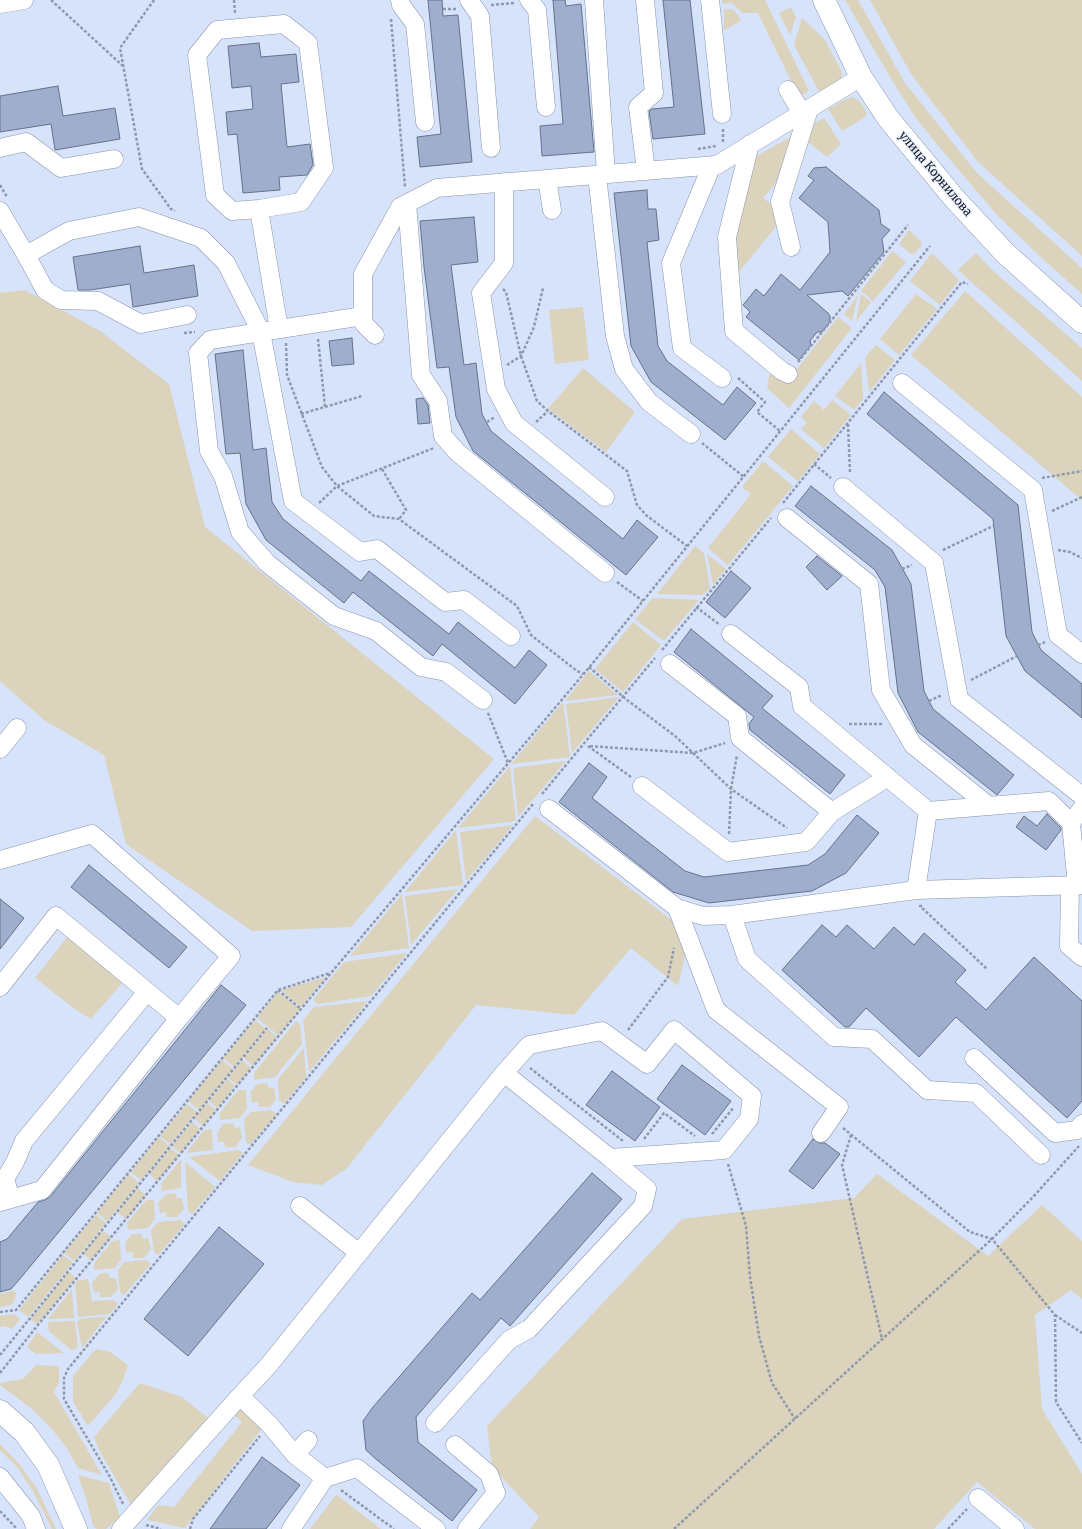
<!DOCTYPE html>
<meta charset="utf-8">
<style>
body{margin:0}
canvas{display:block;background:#d7e3fa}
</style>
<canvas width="1082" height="1529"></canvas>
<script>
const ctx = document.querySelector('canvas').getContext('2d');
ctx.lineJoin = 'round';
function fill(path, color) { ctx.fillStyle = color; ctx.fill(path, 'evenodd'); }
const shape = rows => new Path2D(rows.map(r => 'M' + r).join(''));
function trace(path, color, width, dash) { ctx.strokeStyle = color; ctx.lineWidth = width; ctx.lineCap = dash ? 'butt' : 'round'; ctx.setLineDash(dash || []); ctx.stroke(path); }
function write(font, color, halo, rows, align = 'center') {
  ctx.font = font + ' Merriweather,serif'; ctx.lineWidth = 3; ctx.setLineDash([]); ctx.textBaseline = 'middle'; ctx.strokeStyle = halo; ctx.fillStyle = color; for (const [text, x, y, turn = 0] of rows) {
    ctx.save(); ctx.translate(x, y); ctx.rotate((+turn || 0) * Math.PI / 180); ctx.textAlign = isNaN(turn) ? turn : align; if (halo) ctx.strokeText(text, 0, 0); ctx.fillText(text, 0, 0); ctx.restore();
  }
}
fill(shape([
 [722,0,765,0,809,91,802,95,794,87,758,13,742,13,732,3,722,4],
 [845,0,858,0,905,83,977,173,1082,268,1082,294,1046,262,997,215,930,136,914,115,890,77],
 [870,0,1082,0,1082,256,978,162,911,74],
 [791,7,796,17,790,35,779,13],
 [724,9,731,9,736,12,741,21,724,30],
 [802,18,825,40,841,70,842,76,840,81,821,95,794,45],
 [853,97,861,103,867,113,864,118,842,131,828,109,846,99],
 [824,118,841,144,827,157,808,142,812,125],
 [796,134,787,170,763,198,778,209,778,224,736,276,732,233,755,157],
 [909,230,921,241,921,246,915,253,911,254,899,244],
 [892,251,906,262,873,301,861,291],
 [932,253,959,280,940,305,910,281],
 [976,253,992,270,1082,348,1082,381,958,270],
 [25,290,100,331,169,384,205,527,494,759,351,927,252,931,126,844,104,755,44,720,0,681,0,293],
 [965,291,1082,397,1082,500,911,355],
 [861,294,871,302,856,322],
 [916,294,937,309,899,355,880,339],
 [858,295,852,321,844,314],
 [583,307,589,360,555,364,549,310],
 [838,317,852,328,789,408,767,388,769,376,773,372,786,383],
 [876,345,895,360,869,392,865,358],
 [861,363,863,399,854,410,835,396],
 [583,368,635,412,606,452,548,409],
 [832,400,851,415,824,448,801,429,807,422,801,417,814,401,824,410],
 [791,429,820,454,798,481,768,457],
 [763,461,793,486,728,565,708,548,751,494,742,487],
 [695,546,704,553,710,588,703,595,657,594],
 [707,554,726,569,713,585],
 [653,598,699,600,664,641,635,619],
 [633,622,661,645,623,692,595,669],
 [589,671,618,695,565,701],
 [619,697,572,753,566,704],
 [563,702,570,757,511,764],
 [566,761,518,817,513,768],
 [510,766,516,821,458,828],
 [535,816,690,934,678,986,631,948,574,1015,476,1005,347,1168,322,1185,293,1182,248,1165],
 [513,825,466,881,460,832],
 [456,830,463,885,405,892],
 [458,889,411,945,405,896],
 [402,894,409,948,350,956],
 [68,936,123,982,91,1019,75,1009,35,978],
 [407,953,371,996,318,1004,313,1000,344,962],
 [326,977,301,1007,281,990],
 [278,992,300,1009,278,1035,257,1018],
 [368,1001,309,1072,303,1020,314,1007],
 [255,1020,266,1029,234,1067,223,1058],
 [296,1021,300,1024,302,1044,275,1077,254,1080,254,1073],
 [268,1029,277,1037,253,1066,244,1058],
 [304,1048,306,1077,284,1104,279,1100,278,1079],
 [222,1060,233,1069,199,1110,188,1101],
 [242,1060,251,1068,237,1085,228,1078],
 [227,1079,235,1086,217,1108,209,1101],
 [267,1083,269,1088,274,1088,276,1099,270,1107,259,1107,258,1102,252,1103,250,1093,257,1084],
 [238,1090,246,1090,247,1109,240,1118,220,1120,220,1113],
 [207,1103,216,1110,203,1126,194,1119],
 [187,1104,197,1112,170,1144,160,1136],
 [271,1110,277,1114,250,1145,246,1142,244,1120,250,1112],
 [192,1122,200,1129,180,1153,172,1146],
 [233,1123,235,1128,240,1127,242,1138,236,1147,225,1147,224,1142,218,1142,217,1133,223,1124],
 [212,1129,213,1150,186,1153,204,1130],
 [159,1137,169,1146,141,1180,131,1172],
 [170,1148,179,1155,157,1181,149,1174],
 [238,1150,243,1153,220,1181,189,1157],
 [181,1159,181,1188,162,1191,161,1184],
 [185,1162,215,1187,192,1214,188,1211],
 [129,1174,139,1183,107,1221,97,1213],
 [877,1174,988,1256,1042,1205,1082,1241,1082,1299,1071,1290,1035,1315,1042,1409,1082,1474,1082,1529,1035,1529,977,1482,934,1529,530,1529,539,1517,492,1467,487,1426,682,1219,854,1198],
 [137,1188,146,1195,126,1219,117,1212],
 [175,1193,177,1198,182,1198,184,1209,177,1217,166,1217,166,1212,160,1213,158,1203,166,1194],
 [146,1200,154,1200,155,1219,148,1228,128,1230,127,1223],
 [96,1215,106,1223,74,1261,64,1253],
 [180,1220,185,1224,158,1255,154,1252,151,1230,158,1222],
 [102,1230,111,1237,91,1260,83,1254],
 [132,1234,141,1234,143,1239,148,1238,151,1249,144,1258,133,1258,133,1252,126,1253,125,1243],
 [120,1240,121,1260,115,1268,94,1270,94,1263,112,1241],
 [63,1255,73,1263,28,1317,19,1310],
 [146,1260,151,1264,124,1295,120,1292,118,1270,124,1262],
 [69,1272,76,1278,37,1324,30,1319],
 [108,1273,110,1278,116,1278,118,1289,111,1297,100,1297,100,1292,94,1293,92,1283,99,1274],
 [88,1279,92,1301,113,1300,118,1304,110,1314,78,1317,75,1284,78,1280],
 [72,1289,74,1318,48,1319],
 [14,1290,16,1294,15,1300,11,1305,0,1307,0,1294],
 [14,1314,20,1319,12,1329,3,1326,0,1327,0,1316],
 [107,1316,82,1348,77,1322,80,1319],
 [75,1321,78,1348,71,1350,49,1331,48,1322],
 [37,1332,64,1353,36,1354,27,1347],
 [96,1349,110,1352,128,1365,123,1380,115,1395,88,1426,73,1402,73,1376],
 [36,1365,59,1366,59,1382,54,1392,102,1475,78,1468,66,1447,51,1428,31,1408,0,1385,0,1383,23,1379],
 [140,1383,182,1397,208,1418,131,1505,99,1450,94,1437],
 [246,1409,264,1426,185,1528,147,1520,158,1505,174,1507,242,1422,233,1414,236,1410],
 [0,1444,19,1464,36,1487,56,1529,52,1529,33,1491,17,1467,0,1450],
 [78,1475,109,1483,120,1517,106,1529,97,1529,93,1526,86,1498],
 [336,1495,337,1495,381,1529,310,1529]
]), '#dbd3bb');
const building = shape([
 [428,0,442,0,443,16,458,15,472,162,420,167,417,137,441,134,428,0],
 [553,0,565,0,566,6,581,4,594,152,542,156,540,126,563,124,553,0],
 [663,0,690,0,705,134,653,139,649,111,652,109,674,107,663,0],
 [259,43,261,57,296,54,299,82,281,84,287,147,310,144,313,165,307,175,279,177,280,190,243,193,237,134,228,135,226,112,253,109,251,86,232,88,228,46,259,43],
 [58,86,63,116,115,108,120,139,55,150,51,124,0,132,0,96,58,86],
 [826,167,879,210,881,224,890,230,882,239,884,252,848,296,842,291,807,295,828,313,830,316,830,322,822,332,817,332,810,341,811,345,799,360,746,317,750,312,743,305,756,289,764,296,781,274,800,290,830,252,828,222,799,198,814,180,808,176,814,168,826,167],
 [647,190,648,209,656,209,659,240,647,242,658,346,667,361,723,405,737,387,756,403,725,440,651,382,631,346,614,193,647,190],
 [474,217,478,262,451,265,464,365,476,363,482,414,491,431,623,539,637,520,658,537,626,575,473,451,456,417,449,367,437,368,424,267,420,221,474,217],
 [140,246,144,273,194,265,198,296,133,307,130,284,90,290,78,290,73,257,140,246],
 [352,338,354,364,332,366,329,341,352,338],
 [243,350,253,450,266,448,272,502,283,519,361,581,369,571,449,634,458,622,515,668,529,650,547,665,515,704,442,644,433,656,353,592,344,603,266,540,246,504,240,453,226,454,215,354,243,350],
 [884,392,1018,505,1032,632,1041,650,1082,684,1082,718,1025,671,1006,636,993,519,867,414,884,392],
 [423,398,428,405,430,423,418,424,416,399,423,398],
 [811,486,892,550,911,584,924,691,933,709,1014,775,997,795,918,732,898,693,885,587,875,570,795,506,811,486],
 [817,556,842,576,827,590,806,567,817,556],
 [731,571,751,588,725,618,706,602,731,571],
 [691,629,773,696,762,708,845,775,830,794,750,730,749,724,754,717,674,652,691,629],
 [589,763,607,777,592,798,685,871,704,877,808,865,825,854,857,815,879,833,846,873,812,891,709,903,673,892,559,802,589,763],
 [1047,814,1061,828,1061,830,1046,850,1016,827,1024,816,1037,826,1047,814],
 [89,865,187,947,169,968,71,887,89,865],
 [0,899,24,918,0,949,0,899],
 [822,925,836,937,847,925,874,949,894,927,914,945,924,933,966,970,955,982,986,1010,1034,957,1082,1001,1082,1101,1067,1118,956,1017,919,1057,866,1008,849,1027,845,1027,782,970,822,925],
 [221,985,246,1005,19,1280,11,1289,0,1292,0,1242,7,1239,38,1202,45,1200,50,1197,221,985],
 [682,1065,731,1101,705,1135,657,1099,682,1065],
 [612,1071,660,1107,635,1141,586,1105,612,1071],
 [813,1139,820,1143,825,1143,840,1154,813,1189,789,1171,813,1139],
 [592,1173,622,1199,510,1326,501,1318,416,1417,418,1442,477,1490,452,1521,377,1460,366,1450,363,1421,373,1407,472,1293,480,1300,592,1173],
 [219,1227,264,1264,188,1356,144,1319,219,1227],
 [262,1457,300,1485,266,1529,210,1529,262,1457]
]);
fill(building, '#9faecc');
trace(building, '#65728c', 1);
const minor = shape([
 [400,0,401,5,415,24,425,122],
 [469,0,480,16,491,148],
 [529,0,537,10,546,107],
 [594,0,606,174],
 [645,0,654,93,638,107,646,171],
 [710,0,722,114],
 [0,4,24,0],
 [788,90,802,113],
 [750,144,727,237,734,331,782,371,788,374],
 [0,148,26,142,61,168,114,159],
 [712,165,671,263,682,348,722,378],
 [597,175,615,336,624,369,649,402,691,434],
 [547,179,552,210],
 [504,182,504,263,481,293,496,389,514,423,605,497],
 [407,204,421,375,438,401,443,436,457,452,605,573],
 [259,209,301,202,324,168,308,43,284,24,217,30,197,55,215,195,232,211,259,209,279,329],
 [0,211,26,255,69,231,139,217,201,238,226,263,261,332,363,316,363,274,400,207,437,188,717,165,861,77],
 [791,247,780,202,809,109],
 [26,255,45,290,61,300,98,301,141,324,187,315],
 [363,316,364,324,375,335],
 [902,383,1033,490,1058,635,1082,654],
 [843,487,934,563,959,699,1082,796],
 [787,518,869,584,881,690,913,745,989,806],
 [731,634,799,687,802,706,928,811,916,890],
 [670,664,737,716,740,738,832,812],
 [483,700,446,672,421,667,376,631,334,616,267,563,240,532,223,476,209,451,198,353,210,340,261,332,293,501,360,552,377,549,445,602,464,600,511,636],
 [0,749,17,728],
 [642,786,728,852,806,842,832,812,888,777],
 [549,809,677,908,703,916,732,915,916,890,1082,885],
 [928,811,1049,801,1071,823],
 [0,860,92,834,231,956,179,1018,42,1190,0,1202],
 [1070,886,1069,946,1082,957],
 [1077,886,1071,823,1082,808],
 [677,908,716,1010,839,1107,821,1133],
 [732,915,747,959,834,1037,872,1039,927,1090,976,1093,1041,1155],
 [0,987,56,916,179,1018],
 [974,1058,1055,1133,1077,1130,1082,1124],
 [11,1199,5,1179,15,1162,24,1141,147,992],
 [300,1206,359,1253],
 [240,1396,269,1424,295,1455,325,1478,291,1529],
 [435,1423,509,1340,529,1329,643,1206,647,1189,610,1158],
 [455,1445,489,1474,496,1493,467,1529],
 [295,1455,308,1440],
 [0,1477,31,1516,36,1529],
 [325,1478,357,1468,436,1529],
 [978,1498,1015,1529],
 [121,1529,240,1396,268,1366,504,1073,529,1045,602,1031,647,1064,674,1030,752,1096,749,1119,724,1150,610,1158,504,1073]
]);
const major = shape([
 [824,0,861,77,888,118,954,198,1005,253,1082,322],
 [0,1411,24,1432,48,1465,76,1529]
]);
trace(minor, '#8694af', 19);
trace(major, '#8694af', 23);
trace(shape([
 [51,0,123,66],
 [154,0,120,48,142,169,171,209,175,211],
 [234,0,235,13],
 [491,5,514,3],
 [443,9,456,9],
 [391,19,405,187],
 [723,129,723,144],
 [698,149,716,146],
 [0,185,7,197],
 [503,289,506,292,521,356,537,401,548,411,627,471,637,505,646,515,687,546],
 [184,333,195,332],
 [318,339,325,407],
 [286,343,287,375,322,467,337,486,374,516,399,519,517,606,531,635,577,671,583,674],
 [798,362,908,225],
 [507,365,521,356,534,327,543,288],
 [738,378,765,402,757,412,780,431],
 [301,414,362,396],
 [487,422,495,417],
 [536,422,548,411],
 [848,424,850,473],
 [702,443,744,477],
 [814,464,831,478],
 [382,469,406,510,399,519],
 [1042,478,1082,471],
 [319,503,337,486,434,448],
 [783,503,962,282,968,284],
 [1052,511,1082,497],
 [943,550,993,526],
 [1058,550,1070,552,1082,558],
 [902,569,912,565],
 [617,582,643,601],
 [696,607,720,625],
 [1038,645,1045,642],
 [662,650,771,518],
 [589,667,627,700,675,736,731,789,787,828],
 [971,680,1017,656],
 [929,701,942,695],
 [488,713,508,763],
 [849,724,884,724],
 [631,777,588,746,693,753,725,743],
 [542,794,655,658],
 [729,834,731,789,737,755],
 [922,906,920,906,987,969],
 [278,990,301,1009],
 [628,1030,668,977,674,948],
 [530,1068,623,1141],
 [843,1128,970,1232,992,1239,1055,1315,1056,1402,1082,1443],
 [712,1134,734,1107],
 [851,1135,842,1165,882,1339],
 [644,1139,664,1113,695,1136],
 [728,1164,746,1226,750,1277,759,1336,772,1383,795,1419],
 [0,1312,16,1310,278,990,330,973],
 [1055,1315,1082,1333],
 [0,1355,267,1028],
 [0,1373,37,1326,331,973,592,664,930,246],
 [341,1490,394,1529],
 [123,1504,110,1477,64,1399,64,1378,68,1369,533,804],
 [0,1511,17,1529],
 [146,1525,161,1529],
 [190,1529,193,1519,260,1436],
 [674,1529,992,1239,1033,1197,1079,1146],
 [948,1529,967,1509]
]), '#9099ac', 2.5, [3, 2]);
trace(minor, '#fff', 18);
trace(major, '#fff', 22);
write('12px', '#111621', '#eaf0fc', [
 ["улица Корнилова",935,174,50]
]);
</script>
